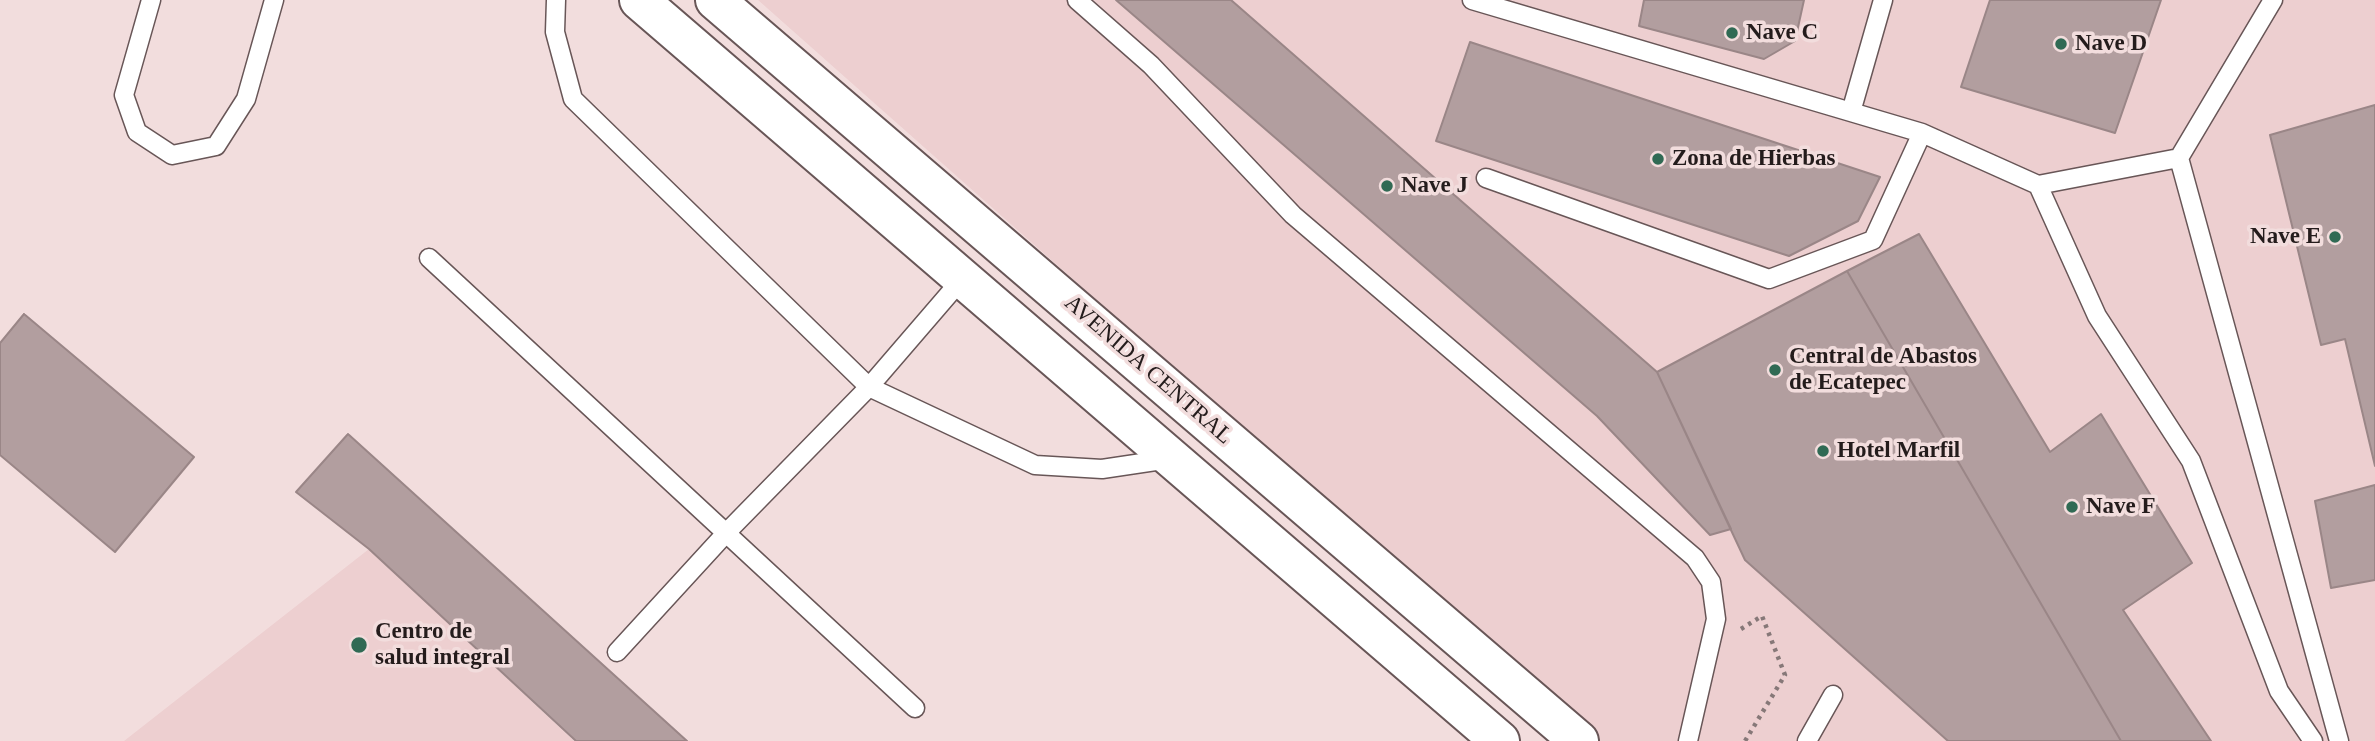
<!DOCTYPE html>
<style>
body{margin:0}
canvas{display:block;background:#f2dddd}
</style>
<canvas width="2375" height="741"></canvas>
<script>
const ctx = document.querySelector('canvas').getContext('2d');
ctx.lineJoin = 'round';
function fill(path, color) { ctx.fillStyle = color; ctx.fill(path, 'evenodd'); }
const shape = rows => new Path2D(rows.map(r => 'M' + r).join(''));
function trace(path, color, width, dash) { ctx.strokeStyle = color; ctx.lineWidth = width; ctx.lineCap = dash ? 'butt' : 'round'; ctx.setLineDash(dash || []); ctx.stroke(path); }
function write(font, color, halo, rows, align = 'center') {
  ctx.font = font + ' "Times New Roman",serif'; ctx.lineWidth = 7; ctx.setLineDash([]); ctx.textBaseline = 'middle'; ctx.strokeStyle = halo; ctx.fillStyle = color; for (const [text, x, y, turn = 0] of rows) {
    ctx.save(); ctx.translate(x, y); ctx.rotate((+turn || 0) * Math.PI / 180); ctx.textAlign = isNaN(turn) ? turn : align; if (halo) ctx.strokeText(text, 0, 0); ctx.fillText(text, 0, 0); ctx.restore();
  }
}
fill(shape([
 [758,0,2375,0,2375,741,1594,741],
 [369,549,574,741,124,741]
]), '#edcfd0');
const building = shape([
 [1116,0,1231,0,1657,372,1731,529,1710,535,1597,416,1116,0],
 [1644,0,1804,0,1795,41,1764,59,1639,26,1644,0],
 [1990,0,2161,0,2115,133,1961,87,1990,0],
 [1470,42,1880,177,1858,221,1789,256,1436,141,1470,42],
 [2375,105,2375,466,2345,339,2321,345,2270,135,2375,105],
 [1919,234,2050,452,2101,414,2192,563,2123,610,2211,741,2121,741,1847,271,1919,234],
 [1847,271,2121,741,1948,741,1745,560,1657,372,1847,271],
 [24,314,194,457,115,552,0,455,0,343,24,314],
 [348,434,687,741,576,741,369,549,296,492,348,434],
 [2375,485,2375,580,2331,588,2315,501,2375,485]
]);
fill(building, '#b29e9f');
trace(building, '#9a8687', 2);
const lane = shape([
 [151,0,124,95,137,132,172,155,216,146,246,99,274,0],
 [556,0,555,32,573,99,869,387,1035,465,1102,469,1169,459],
 [1077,0,1151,65,1293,215,1695,558,1711,582,1716,619,1688,741],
 [1472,0,1922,133,2038,185,2179,158],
 [2273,0,2179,158,2339,741],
 [1851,112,1883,0],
 [1486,178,1769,279,1873,240,1922,133],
 [2038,185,2097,316,2191,461,2279,691,2313,741],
 [429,258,915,708],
 [617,652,727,532,869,387,962,279],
 [1807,741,1833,695]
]);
const highway = shape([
 [639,0,1500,741],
 [715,0,1579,741]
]);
trace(lane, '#685657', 21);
trace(highway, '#685657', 42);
trace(shape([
 [1741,629,1762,616,1785,675,1745,741]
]), '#867878', 4.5, [3.5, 5]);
trace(lane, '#fff', 18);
trace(highway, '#fff', 38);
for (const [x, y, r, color] of [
 [1732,33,7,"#306a54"],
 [2061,44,7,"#306a54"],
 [1658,159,7,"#306a54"],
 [1387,186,7,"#306a54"],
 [2335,237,7,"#306a54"],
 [1775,370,7,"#306a54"],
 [1823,451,7,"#306a54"],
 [2072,507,7,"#306a54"],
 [359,645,9,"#306a54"]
]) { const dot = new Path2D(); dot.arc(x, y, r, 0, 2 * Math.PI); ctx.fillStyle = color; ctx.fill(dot); trace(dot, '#f2dddd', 2.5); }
write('bold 23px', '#241c1c', '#f2dddd', [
 ["Nave C",1746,33],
 ["Nave D",2075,44],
 ["Zona de Hierbas",1672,159],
 ["Nave J",1401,186],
 ["Nave E",2321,237,"right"],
 ["Central de Abastos",1789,357],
 ["de Ecatepec",1789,383],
 ["Hotel Marfil",1837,451],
 ["Nave F",2086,507],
 ["Centro de",375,632],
 ["salud integral",375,658]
], 'left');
write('23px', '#241c1c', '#f2dddd', [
 ["AVENIDA CENTRAL",1148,370,41]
]);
</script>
